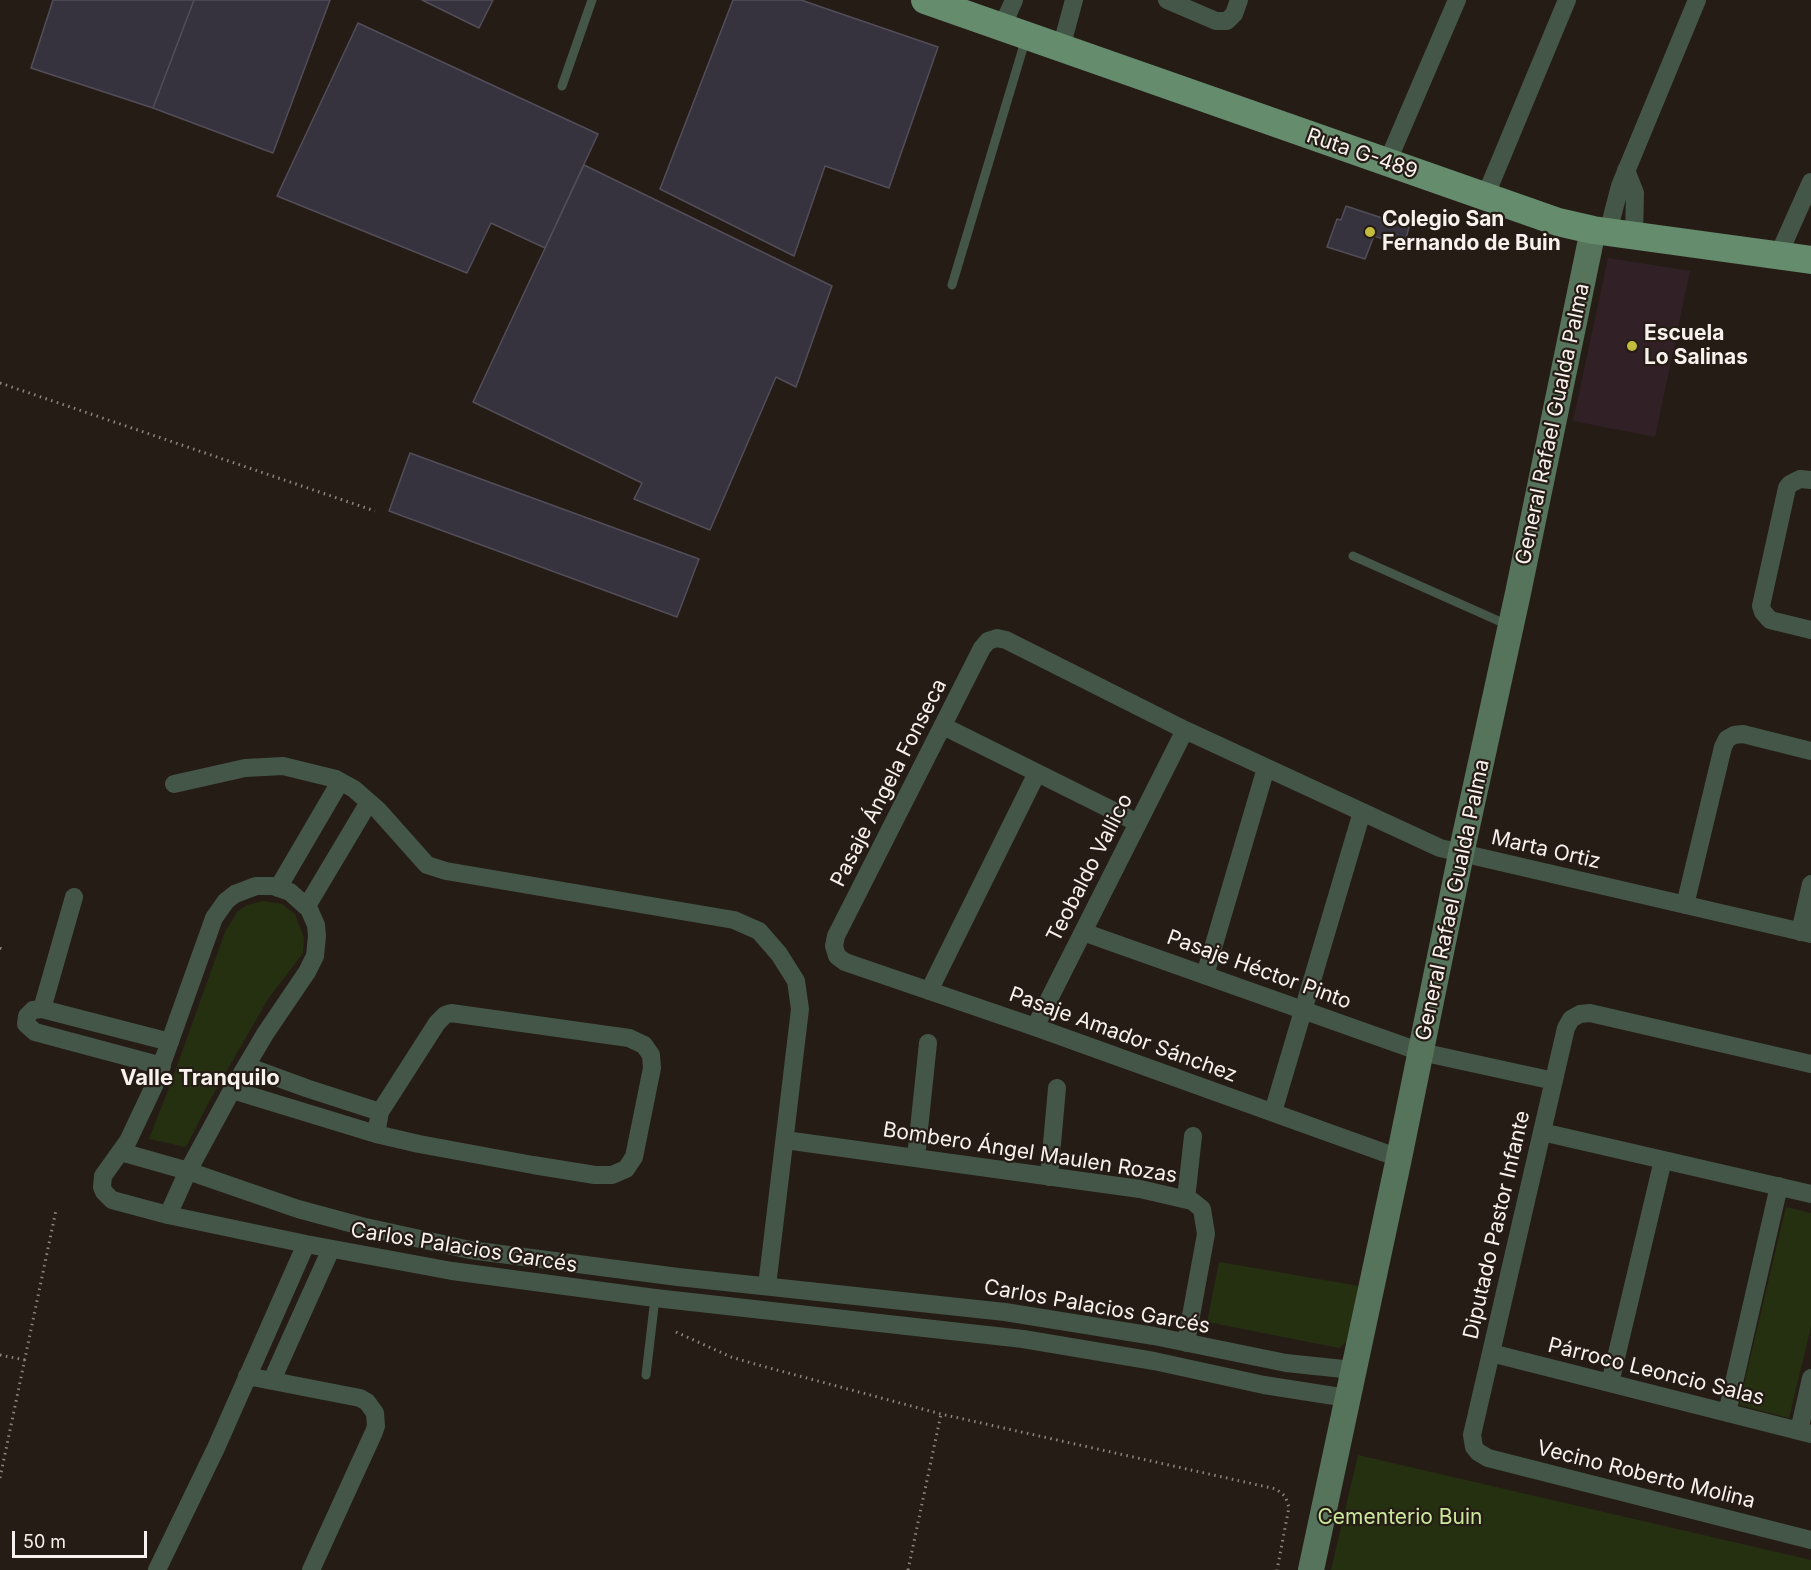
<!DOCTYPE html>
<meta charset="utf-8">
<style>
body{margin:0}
#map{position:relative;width:1811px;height:1570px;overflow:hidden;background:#261c16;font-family:Inter,sans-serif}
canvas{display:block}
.scale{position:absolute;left:12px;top:1531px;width:135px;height:27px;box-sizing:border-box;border:3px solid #f8f1ed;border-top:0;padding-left:8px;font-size:18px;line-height:21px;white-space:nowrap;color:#f8f1ed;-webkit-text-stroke:4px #261c16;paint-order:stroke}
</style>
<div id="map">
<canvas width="1811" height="1570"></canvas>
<div class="scale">50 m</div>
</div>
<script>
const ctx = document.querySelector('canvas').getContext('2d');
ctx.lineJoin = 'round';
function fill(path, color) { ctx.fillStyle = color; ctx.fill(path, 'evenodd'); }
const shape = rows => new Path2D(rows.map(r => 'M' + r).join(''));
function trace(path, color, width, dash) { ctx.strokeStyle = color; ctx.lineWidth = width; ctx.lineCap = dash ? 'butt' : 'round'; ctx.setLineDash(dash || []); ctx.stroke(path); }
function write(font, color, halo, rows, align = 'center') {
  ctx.font = font + ' Inter,sans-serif'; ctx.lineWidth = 4.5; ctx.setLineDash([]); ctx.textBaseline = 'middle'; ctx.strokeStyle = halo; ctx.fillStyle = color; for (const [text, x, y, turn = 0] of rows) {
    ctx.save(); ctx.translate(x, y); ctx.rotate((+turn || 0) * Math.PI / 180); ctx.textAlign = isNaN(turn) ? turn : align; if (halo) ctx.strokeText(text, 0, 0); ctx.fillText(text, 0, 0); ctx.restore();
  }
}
fill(shape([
 [1608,258,1690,271,1655,437,1573,421]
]), '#322027');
fill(shape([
 [263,901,282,904,295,914,304,938,303,953,268,999,210,1100,186,1147,149,1139,172,1080,225,932,237,912,247,905],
 [1786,1207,1811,1213,1811,1327,1789,1418,1739,1405],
 [1219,1262,1359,1286,1349,1340,1339,1348,1207,1322],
 [1358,1455,1811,1560,1811,1570,1331,1570]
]), '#253011');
const building = shape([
 [53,0,194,0,153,108,31,68,53,0],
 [194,0,330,0,273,153,153,108,194,0],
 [422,0,493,0,479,28,422,0],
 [733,0,801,0,938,47,889,188,825,166,794,256,660,189,733,0],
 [358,23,598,134,545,248,491,223,467,273,277,196,358,23],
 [584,165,832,286,796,387,776,377,710,530,634,499,642,483,473,402,584,165],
 [1346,206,1409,227,1404,246,1374,236,1365,259,1327,247,1337,219,1341,220,1346,206],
 [410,453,699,559,677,617,389,511,410,453]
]);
fill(building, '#37333e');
trace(building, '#524e59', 1.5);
trace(shape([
 [0,383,375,511],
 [0,948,2,949],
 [676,1332,731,1357,762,1366,941,1414,1276,1489,1285,1496,1289,1507,1277,1570],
 [0,1355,25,1360],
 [0,1478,56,1210],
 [908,1570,941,1414]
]), '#8d8580', 3, [1.5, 4.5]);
trace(shape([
 [562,86,592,0],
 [952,285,1026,38],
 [1353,556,1510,626],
 [646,1375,655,1298]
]), '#435647', 9);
trace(shape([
 [1167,0,1216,21,1227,21,1234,14,1239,0],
 [1002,27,1014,0],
 [1061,48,1074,0],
 [1387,163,1457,0],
 [1626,170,1635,193,1634,235],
 [1485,197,1567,0],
 [1608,232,1620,186,1697,0],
 [1778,256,1811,182],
 [1811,480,1800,479,1790,484,1787,488,1761,606,1763,612,1770,620,1811,630],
 [943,726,1138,823],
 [174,784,245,768,283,766,336,779,354,789,378,810,427,865,446,871,734,920,759,931,779,954,796,981,800,1009,767,1286],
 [278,888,340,782],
 [1685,905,1723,747,1727,739,1734,735,1743,734,1811,751],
 [307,906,369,802],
 [1083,932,1421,1052,1554,1081],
 [1800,932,1811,884],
 [1205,975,1266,768],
 [929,991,1037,773],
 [42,1009,74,897],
 [1035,1027,1185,730],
 [1811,1064,1590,1013,1580,1014,1571,1019,1566,1028,1472,1435,1474,1447,1478,1452,1488,1458,1811,1540],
 [162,1066,35,1032,26,1024,27,1016,33,1010,42,1009,170,1042],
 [246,1066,306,1088,380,1112],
 [232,1090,376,1134,419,1144,533,1165,595,1175,612,1175,626,1169,634,1157,652,1068,651,1055,644,1045,629,1038,451,1013,445,1015,437,1023,380,1112,376,1134],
 [1273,1112,1362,812],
 [1542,1132,1811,1194],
 [785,1140,1140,1189,1192,1201,1202,1209,1206,1234,1186,1343],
 [121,1152,188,1171,298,1209,361,1226,470,1250,678,1277,1005,1312,1154,1336,1286,1363,1353,1370],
 [916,1158,928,1043],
 [1399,1158,1035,1027,845,962,837,956,834,946,836,936,982,648,988,641,997,638,1006,640,1185,730,1440,848,1811,934],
 [1049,1177,1057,1088],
 [1186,1199,1193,1136],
 [168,1215,188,1171,232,1090,265,1034,307,972,315,956,317,936,316,925,309,909,290,892,273,886,256,886,235,894,226,901,214,918,154,1086,128,1141,103,1176,102,1187,104,1192,112,1200,168,1215,306,1244,452,1271,655,1298,1023,1339,1154,1361,1264,1385,1347,1398],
 [1491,1353,1811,1434],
 [247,1376,360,1398,367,1402,375,1413,376,1426,374,1432,311,1570],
 [272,1380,331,1249],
 [1610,1383,1663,1160],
 [1727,1413,1779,1186],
 [1799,1431,1811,1378],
 [157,1570,216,1448,306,1244]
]), '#435647', 18);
trace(shape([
 [1311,1570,1399,1158,1461,854,1518,593,1593,230]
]), '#56745c', 26);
trace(shape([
 [925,0,1558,222,1593,230,1811,260]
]), '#648c6d', 28);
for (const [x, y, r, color] of [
 [1370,232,6,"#c4bc3d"],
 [1632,346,6,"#c4bc3d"]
]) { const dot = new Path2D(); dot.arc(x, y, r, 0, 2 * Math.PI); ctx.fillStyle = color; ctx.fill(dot); trace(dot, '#261c16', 2); }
write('21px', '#f8f1ed', '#261c16', [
 ["Ruta G-489",1362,154,19],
 ["General Rafael Gualda Palma",1553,424,-78],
 ["Pasaje Ángela Fonseca",889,783,-63],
 ["Marta Ortiz",1546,850,13],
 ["Teobaldo Vallico",1090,868,-63],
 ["General Rafael Gualda Palma",1453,900,-78],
 ["Pasaje Héctor Pinto",1259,970,20],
 ["Pasaje Amador Sánchez",1123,1035,20],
 ["Bombero Ángel Maulen Rozas",1030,1153,9],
 ["Diputado Pastor Infante",1497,1225,-77],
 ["Carlos Palacios Garcés",464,1248,9],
 ["Carlos Palacios Garcés",1097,1307,10],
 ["Párroco Leoncio Salas",1656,1372,14],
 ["Vecino Roberto Molina",1646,1475,14]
]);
write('bold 21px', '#f8f1ed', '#261c16', [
 ["Colegio San",1382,220],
 ["Fernando de Buin",1382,244],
 ["Escuela",1644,334],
 ["Lo Salinas",1644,358]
], 'left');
write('21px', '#cae99c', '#261c16', [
 ["Cementerio Buin",1400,1518]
]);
write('bold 22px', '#f8f1ed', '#261c16', [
 ["Valle Tranquilo",200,1078]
]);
</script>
